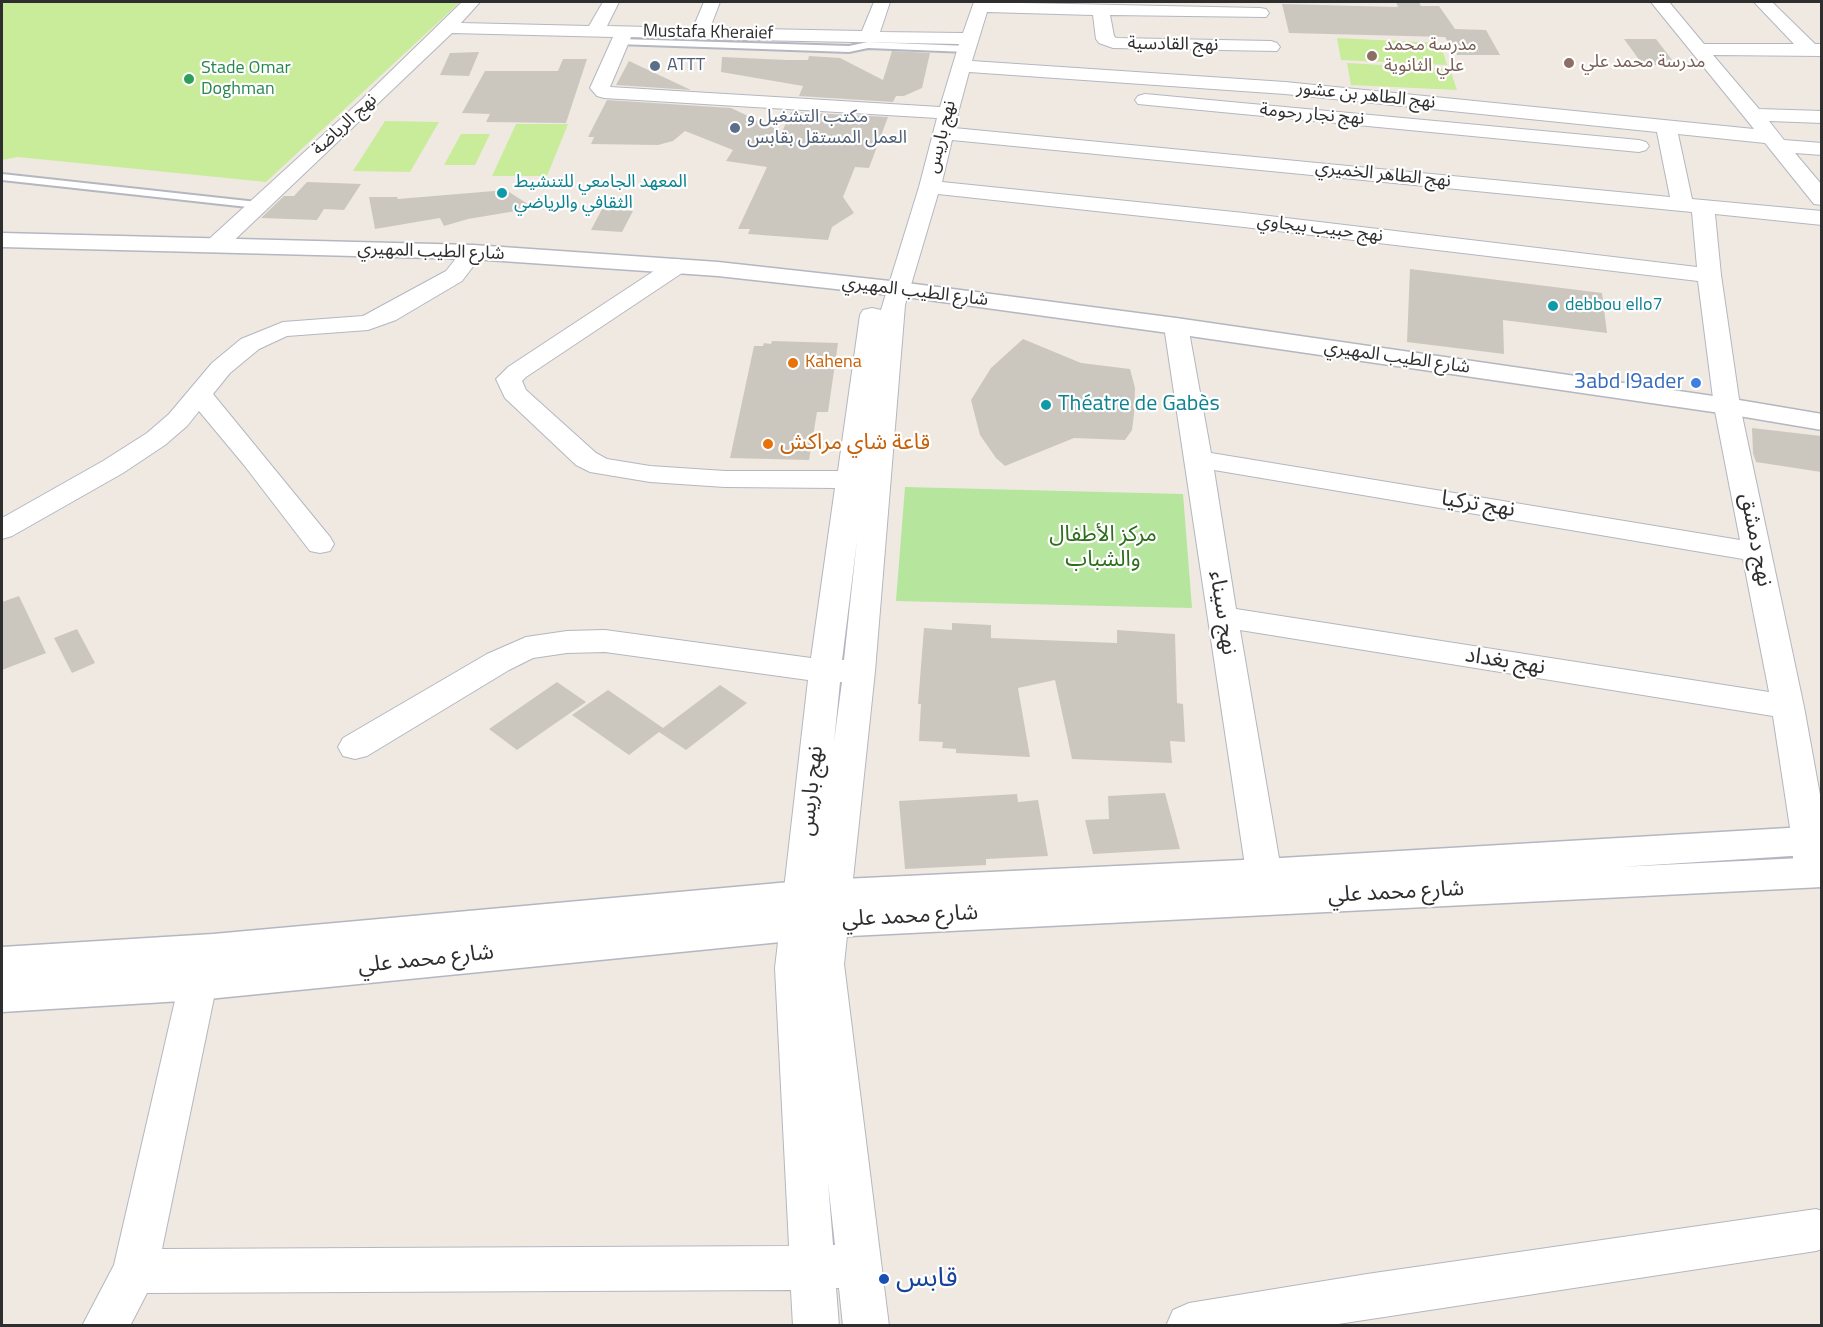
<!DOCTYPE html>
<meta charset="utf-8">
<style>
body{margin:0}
#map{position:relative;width:1823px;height:1327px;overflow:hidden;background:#efe9e1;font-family:"Titillium Web",sans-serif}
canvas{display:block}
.frame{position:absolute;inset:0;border:3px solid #2e2e2e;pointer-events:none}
</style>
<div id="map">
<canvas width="1823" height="1327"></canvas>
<div class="frame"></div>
</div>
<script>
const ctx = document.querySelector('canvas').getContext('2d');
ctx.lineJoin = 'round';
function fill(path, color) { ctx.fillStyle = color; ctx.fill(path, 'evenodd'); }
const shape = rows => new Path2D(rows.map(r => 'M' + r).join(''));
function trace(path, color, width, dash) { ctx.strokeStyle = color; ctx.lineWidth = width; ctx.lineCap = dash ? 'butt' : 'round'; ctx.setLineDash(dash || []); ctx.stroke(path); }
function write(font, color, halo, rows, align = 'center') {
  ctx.font = font + ' "Titillium Web","Noto Sans Arabic",sans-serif'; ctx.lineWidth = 4.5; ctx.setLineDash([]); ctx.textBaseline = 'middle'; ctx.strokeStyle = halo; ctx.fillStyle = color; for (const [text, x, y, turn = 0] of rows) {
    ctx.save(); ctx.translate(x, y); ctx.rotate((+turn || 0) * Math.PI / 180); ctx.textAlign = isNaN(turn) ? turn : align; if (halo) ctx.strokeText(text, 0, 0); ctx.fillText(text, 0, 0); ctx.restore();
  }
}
fill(shape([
 [905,487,1183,494,1192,608,896,601]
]), '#b6e59e');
fill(shape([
 [2,2,460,2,266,182,18,157,2,160],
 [1337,38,1440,43,1447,65,1341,60],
 [1347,63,1450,69,1457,90,1351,85],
 [385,121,439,122,410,172,353,171],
 [516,124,568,124,547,176,492,176],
 [461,134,490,134,475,165,444,165]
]), '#c9ec9a');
fill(shape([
 [1396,2,1419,2,1421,6,1439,6,1455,29,1486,30,1500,55,1457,55,1445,37,1289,33,1282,4,1398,7],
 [1624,39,1656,39,1676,65,1643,65],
 [892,51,930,53,922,88,904,96,896,96,893,102,799,96,803,86,721,72,722,57,787,60,808,60,809,56,840,58,883,80],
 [479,52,469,76,440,75,450,53],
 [563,59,587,59,566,123,486,122,490,114,462,113,485,71,558,71],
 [629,61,691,90,616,85],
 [607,100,731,108,782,132,791,112,888,117,869,168,855,167,843,197,854,213,832,227,828,240,748,234,750,229,738,229,767,167,726,161,733,150,685,131,673,141,658,145,591,144,594,137,588,137],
 [307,182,361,184,344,210,324,209,317,220,261,218,284,196,294,196],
 [506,190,534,208,468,219,444,226,440,218,375,229,369,197,397,197,398,199],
 [602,209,633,211,622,232,591,230],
 [1410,269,1602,293,1607,333,1503,320,1504,354,1407,342],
 [1023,339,1081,363,1130,369,1135,388,1134,414,1132,430,1125,440,1074,438,1005,466,996,458,980,435,971,400,991,368],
 [772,341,838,343,828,412,817,412,809,460,730,458,754,346,763,346,764,343,771,344],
 [1752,428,1821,436,1821,472,1756,462,1753,453],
 [19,596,46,653,2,670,2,602],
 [952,623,991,625,991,638,1117,643,1117,630,1175,634,1177,703,1183,704,1185,742,1170,741,1172,763,1072,759,1055,680,1018,688,1030,757,956,753,956,749,942,748,943,742,919,741,921,704,918,704,924,628,952,630],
 [77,629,95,663,72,673,54,638],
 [557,682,586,702,517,750,489,729],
 [720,685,747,703,686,750,659,732,629,755,572,715,608,690,663,728],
 [1165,793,1180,849,1093,854,1085,820,1109,819,1108,796],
 [1017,794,1018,802,1038,800,1048,856,986,859,986,865,905,869,899,801]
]), '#cbc7bf');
const lane = shape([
 [620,39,849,46,868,42,967,46,972,49,967,52,868,48,849,52,617,44,615,42,620,39],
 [2,174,257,202,263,205,257,208,2,180,2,174]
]);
const street = shape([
 [462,2,480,2,461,23,589,26,603,2,619,2,607,26,693,28,704,2,720,2,710,28,862,31,874,2,890,2,880,32,963,33,974,2,1260,8,1266,9,1269,13,1266,17,1110,15,1114,36,1116,38,1271,41,1277,43,1280,47,1277,51,1113,48,1099,43,1096,39,1093,15,987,12,972,61,1285,82,1754,129,1651,2,1669,2,1704,44,1794,44,1754,2,1772,2,1815,44,1822,44,1822,56,1713,55,1759,109,1822,111,1822,123,1769,121,1784,140,1822,143,1822,155,1795,153,1822,185,1822,205,1814,204,1765,143,1678,134,1692,199,1822,211,1822,225,1715,214,1721,275,1740,406,1804,707,1822,806,1822,883,1812,886,1799,882,1794,872,1792,841,1773,716,1240,630,1286,899,1281,909,1268,914,1255,909,1250,899,1164,326,1167,321,1176,319,1185,321,1188,326,1211,453,1740,540,1714,406,1698,281,1244,227,938,194,905,305,875,671,844,964,889,1326,843,1326,839,1288,836,1288,839,1326,793,1326,791,1290,147,1293,130,1326,82,1326,114,1265,179,983,194,951,207,946,220,951,226,962,217,983,162,1249,789,1246,775,968,808,680,605,652,567,653,533,658,509,670,367,756,355,759,343,756,338,747,343,738,487,654,526,637,567,631,605,630,811,658,835,488,725,487,650,482,590,472,576,465,505,398,496,379,508,367,669,261,677,259,685,261,689,266,685,271,526,377,522,381,526,390,596,453,607,459,650,466,725,471,838,471,860,315,863,310,872,308,881,310,919,187,937,118,604,98,597,96,590,88,613,37,452,33,224,250,216,252,208,250,205,245,208,240,357,104,462,2],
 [631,37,699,39,959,44,940,107,610,87,631,37],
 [969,72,1285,94,1657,132,1670,197,954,128,969,72],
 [952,140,1692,212,1697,267,1244,213,942,182,952,140],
 [1214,470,1743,559,1769,692,1236,609,1214,470],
 [857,540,844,660,842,660,857,540],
 [840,682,842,682,834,742,840,682],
 [828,1182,835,1245,833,1245,828,1182],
 [1145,94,1639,140,1646,142,1649,146,1646,150,1639,152,1138,104,1135,100,1138,96,1145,94],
 [473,245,481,247,484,252,462,281,396,320,368,330,287,336,259,349,230,373,213,394,330,537,334,544,330,551,320,553,310,551,244,465,199,411,187,426,165,445,123,473,12,536,2,539,2,518,103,461,147,433,169,414,212,363,241,339,283,322,363,316,446,271,465,247,473,245],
 [1816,1209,1822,1211,1822,1249,1816,1251,1325,1326,1166,1326,1173,1310,1189,1303,1367,1274,1816,1209]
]);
const secondary = shape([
 [2,233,473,245,718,262,899,282,1176,318,1727,398,1822,414,1822,430,1727,414,1176,334,899,296,718,276,473,259,2,247,2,233],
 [1822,826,1822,854,1620,867,1822,857,1822,887,831,937,198,1000,2,1012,2,947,213,934,801,881,1264,859,1822,826]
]);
trace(lane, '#b4b7c1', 4);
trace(street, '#b4b7c1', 2);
trace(secondary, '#b4b7c1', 3);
fill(lane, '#fff');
fill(street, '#fff');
fill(secondary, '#fff');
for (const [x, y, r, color] of [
 [1372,56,6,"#8d6e63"],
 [1569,63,6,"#8d6e63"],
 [655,66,6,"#5c6f8a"],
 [189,79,6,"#2e9e5b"],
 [735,128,6,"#5c6f8a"],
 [502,193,6,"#0f9aa8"],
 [1553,306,6,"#0f9aa8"],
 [793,363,6,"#e8710a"],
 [1696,383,6,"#3f7fe0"],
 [1046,405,6,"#0f9aa8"],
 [768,444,6,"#e8710a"],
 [884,1279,6,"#1a4fb4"]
]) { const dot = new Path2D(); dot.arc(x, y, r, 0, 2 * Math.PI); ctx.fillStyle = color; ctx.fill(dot); trace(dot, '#fff', 2); }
write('18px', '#2e2e2e', '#fff', [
 ["Mustafa Kheraief",708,33,1],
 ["نهج القادسية",1173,45,1],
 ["نهج الطاهر بن عشور",1366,96,6],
 ["نهج نجار رحومة",1312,115,5],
 ["نهج الرياضة",345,125,-43],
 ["نهج باريس",942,137,-76],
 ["نهج الطاهر الخميري",1383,175,6],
 ["نهج حبيب بيجاوي",1320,229,7],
 ["شارع الطيب المهيري",431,252,2],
 ["شارع الطيب المهيري",915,292,7],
 ["شارع الطيب المهيري",1397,358,8]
]);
write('18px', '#785e54', '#fff', [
 ["مدرسة محمد",1384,46],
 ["علي الثانوية",1384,67],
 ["مدرسة محمد علي",1581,63]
], 'left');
write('18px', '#4e5e75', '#fff', [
 ["ATTT",667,66],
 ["مكتب التشغيل و",747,118],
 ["العمل المستقل بقابس",747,139]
], 'left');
write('18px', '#27864d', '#fff', [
 ["Stade Omar",201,69],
 ["Doghman",201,90]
], 'left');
write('18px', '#0d838f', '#fff', [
 ["المعهد الجامعي للتنشيط",514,183],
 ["الثقافي والرياضي",514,204],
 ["debbou ello7",1565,306]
], 'left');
write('18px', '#c56008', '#fff', [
 ["Kahena",805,363]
], 'left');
write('22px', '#366cbe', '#fff', [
 ["3abd l9ader",1684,383]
], 'right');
write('22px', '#0d838f', '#fff', [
 ["Théatre de Gabès",1058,405]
], 'left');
write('22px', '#c56008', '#fff', [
 ["قاعة شاي مراكش",780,444]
], 'left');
write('22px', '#2e2e2e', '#fff', [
 ["نهج تركيا",1478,505,9],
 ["نهج دمشق",1755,540,79],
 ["نهج سيناء",1222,613,81],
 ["نهج بغداد",1505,662,9],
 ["نهج باريس",812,791,-84],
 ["شارع محمد علي",1396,893,-3],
 ["شارع محمد علي",910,917,-3],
 ["شارع محمد علي",426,960,-6]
]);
write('22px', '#2c6e1b', '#fff', [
 ["مركز الأطفال",1103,536],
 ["والشباب",1103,561]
]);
write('27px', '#164399', '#fff', [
 ["قابس",896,1279]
], 'left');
</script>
